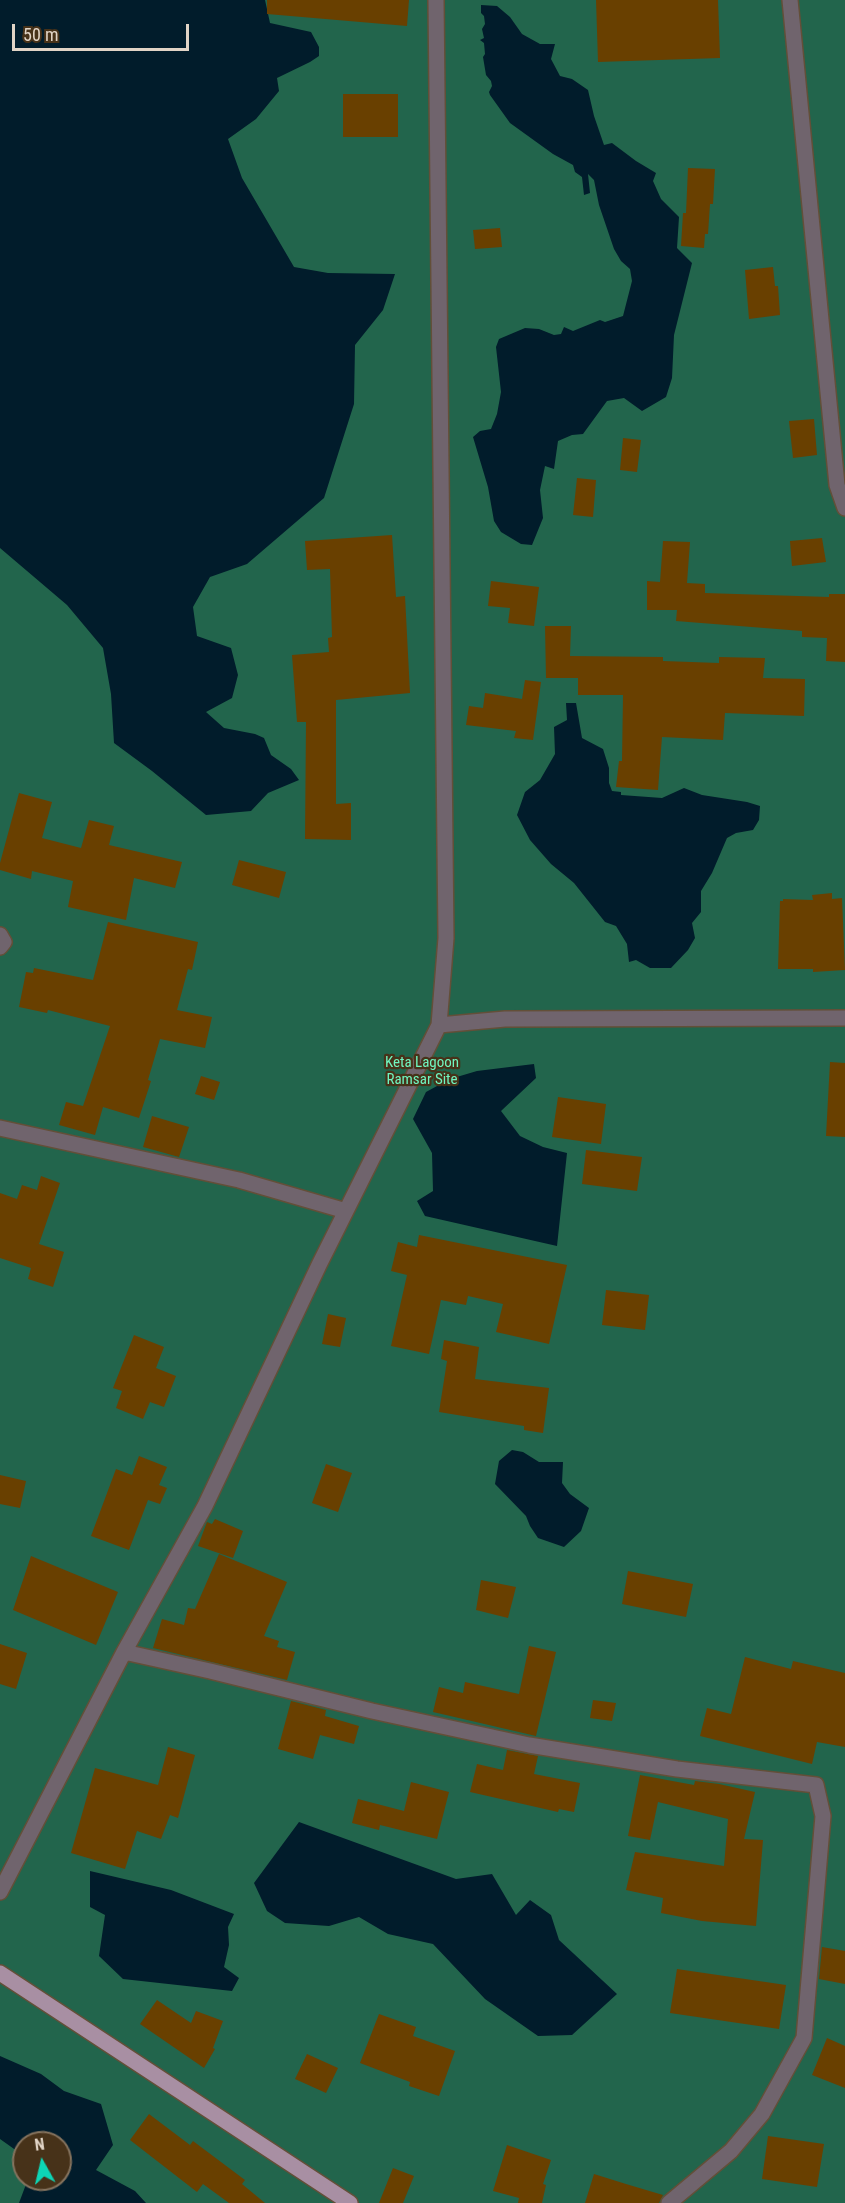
<!DOCTYPE html>
<style>
body{margin:0}
#map{position:relative;width:845px;height:2203px;overflow:hidden;background:#473219;font-family:"Roboto Condensed",sans-serif}
canvas{display:block}
.north{position:absolute;left:12px;top:2131px;width:60px;height:60px;box-sizing:border-box;background:#473219;border:2px solid #85735e;border-radius:50%;rotate:352deg;font-size:16px;font-weight:700;line-height:24px;text-align:center;color:#e1d4c6}
.north::after{content:'';display:block;margin:auto;width:21px;height:27px;background:#0dd5b5;clip-path:polygon(50% 0,100% 100%,50% 72%,0 100%)}
.scale{position:absolute;left:12px;top:24px;width:177px;height:27px;box-sizing:border-box;border:3px solid #e1d4c6;border-top:0;padding-left:8px;font-size:18px;line-height:21px;white-space:nowrap;color:#e1d4c6;-webkit-text-stroke:4px #473219;paint-order:stroke}
</style>
<div id="map">
<canvas width="845" height="2203"></canvas>
<div class="north">N</div>
<div class="scale">50 m</div>
</div>
<script>
const ctx = document.querySelector('canvas').getContext('2d');
ctx.lineJoin = 'round';
function fill(path, color) { ctx.fillStyle = color; ctx.fill(path, 'evenodd'); }
const shape = rows => new Path2D(rows.map(r => 'M' + r).join(''));
function trace(path, color, width, dash) { ctx.strokeStyle = color; ctx.lineWidth = width; ctx.lineCap = dash ? 'butt' : 'round'; ctx.setLineDash(dash || []); ctx.stroke(path); }
function write(font, color, halo, rows, align = 'center') {
  ctx.font = font + ' "Roboto Condensed",sans-serif'; ctx.lineWidth = 4.5; ctx.setLineDash([]); ctx.textBaseline = 'middle'; ctx.strokeStyle = halo; ctx.fillStyle = color; for (const [text, x, y, turn = 0] of rows) {
    ctx.save(); ctx.translate(x, y); ctx.rotate((+turn || 0) * Math.PI / 180); ctx.textAlign = isNaN(turn) ? turn : align; if (halo) ctx.strokeText(text, 0, 0); ctx.fillText(text, 0, 0); ctx.restore();
  }
}
fill(shape([
 [0,0,845,0,845,2203,0,2203],
 [24,2143,60,2143,60,2179,24,2179]
]), '#22654c');
fill(shape([
 [0,0,265,0,270,23,311,32,319,47,319,56,310,62,277,78,279,91,256,119,228,139,242,178,294,267,328,273,395,274,383,310,355,345,354,404,324,498,247,564,210,577,193,607,197,636,231,648,238,675,232,698,206,712,224,728,255,734,264,738,271,755,291,769,299,780,268,793,251,811,206,815,152,771,114,743,111,694,103,648,67,605,0,548],
 [481,5,497,6,510,17,522,34,540,44,555,44,551,59,560,76,572,79,588,90,594,116,604,145,612,143,636,161,656,173,653,181,661,199,679,217,677,248,692,263,674,335,672,378,666,397,642,411,624,398,607,401,583,434,572,435,558,441,554,469,545,466,540,490,543,518,532,545,521,544,501,532,494,521,488,487,473,437,480,431,491,429,497,414,501,392,496,347,499,339,525,328,539,329,554,335,561,334,564,327,573,331,600,320,605,322,623,316,632,281,630,269,621,261,614,249,599,205,594,180,588,174,590,193,584,195,582,177,575,172,573,165,553,154,510,123,490,95,489,92,492,86,491,81,486,75,483,57,485,54,484,43,480,40,484,38,482,29,485,24,484,16,481,13],
 [566,703,576,703,582,738,603,749,609,768,609,783,612,791,621,792,621,795,662,798,684,788,702,795,747,802,760,806,759,820,753,830,736,833,727,838,712,873,701,891,701,912,692,923,695,938,688,950,671,968,650,968,636,960,629,962,627,944,616,926,605,922,574,883,551,864,530,840,517,815,525,792,540,780,555,754,554,727,567,720],
 [534,1064,536,1078,501,1111,520,1136,543,1147,567,1153,557,1246,425,1216,417,1201,433,1191,432,1153,413,1119,426,1092,450,1079,477,1071],
 [512,1450,523,1452,539,1462,563,1462,562,1483,570,1494,589,1508,581,1531,564,1547,538,1538,530,1526,526,1516,495,1484,499,1461],
 [299,1822,456,1879,492,1874,516,1915,530,1900,551,1915,559,1940,617,1994,572,2035,538,2036,485,1999,433,1944,388,1934,359,1917,329,1926,285,1923,267,1911,254,1883],
 [90,1871,171,1890,234,1914,228,1927,229,1945,224,1967,239,1978,232,1991,123,1979,99,1956,105,1915,90,1907],
 [0,2056,41,2074,64,2091,101,2104,113,2145,96,2170,135,2191,146,2203,19,2203,28,2179,60,2179,60,2143,24,2143,24,2156,0,2139]
]), '#011c2b');
fill(shape([
 [267,0,409,0,407,26,267,14],
 [596,0,718,0,720,58,598,62],
 [343,94,398,94,398,137,343,137],
 [688,168,715,169,713,204,710,204,708,234,705,234,704,248,681,246,683,213,686,213],
 [500,228,502,247,475,249,473,230],
 [773,267,775,286,778,286,780,315,749,319,745,270],
 [814,419,817,455,793,458,789,421],
 [623,438,641,440,637,472,620,470],
 [577,478,596,480,593,517,573,515],
 [392,535,396,597,405,596,410,693,336,700,336,804,351,803,351,840,305,839,306,722,297,722,292,655,329,652,328,638,332,637,330,569,307,570,305,541],
 [822,538,826,562,792,566,790,541],
 [663,541,690,542,687,583,705,584,705,593,829,597,829,594,845,594,845,662,826,661,827,638,802,637,802,631,676,621,677,610,647,610,647,581,660,582],
 [491,581,539,587,534,626,508,623,510,608,488,606],
 [545,626,571,626,570,656,663,657,663,661,719,663,719,657,765,658,763,678,805,679,804,716,725,713,723,740,662,737,658,790,616,787,619,761,622,761,623,695,578,695,578,678,546,678],
 [525,680,541,682,533,740,514,738,516,731,466,725,469,706,483,708,485,693,522,699],
 [19,793,52,802,42,838,81,848,89,820,114,826,109,845,182,862,175,888,134,878,126,920,68,907,73,881,32,871,31,879,0,870,0,863],
 [239,860,286,872,279,898,232,885],
 [832,893,832,899,842,898,845,970,813,972,813,969,778,969,780,901,783,901,783,899,813,900,812,895],
 [108,922,198,942,192,970,188,969,177,1010,212,1017,205,1048,160,1039,148,1080,151,1081,139,1118,103,1107,95,1135,59,1125,66,1102,83,1106,110,1026,48,1010,47,1013,19,1007,26,972,33,973,34,968,93,980],
 [830,1062,845,1063,845,1137,826,1136],
 [201,1076,220,1082,214,1100,195,1094],
 [558,1097,606,1104,601,1144,552,1137],
 [152,1116,189,1127,179,1157,143,1147],
 [586,1150,642,1157,637,1191,582,1184],
 [41,1176,60,1183,39,1244,64,1252,53,1287,28,1279,31,1268,0,1258,0,1193,17,1199,22,1185,37,1190],
 [419,1235,567,1265,549,1344,496,1332,503,1304,468,1296,466,1305,441,1300,429,1354,391,1346,407,1275,391,1271,398,1242,417,1247],
 [606,1290,649,1295,645,1330,602,1325],
 [328,1314,346,1318,340,1347,322,1344],
 [134,1335,164,1347,156,1368,176,1376,164,1407,150,1402,143,1419,116,1408,122,1391,113,1388],
 [444,1340,479,1347,475,1379,549,1388,543,1433,524,1430,524,1426,439,1412,447,1361,441,1359],
 [139,1456,167,1467,159,1485,167,1488,160,1504,148,1500,129,1550,91,1536,116,1469,132,1475],
 [326,1464,352,1473,338,1512,312,1503],
 [0,1475,26,1481,20,1508,0,1504],
 [215,1519,243,1531,233,1558,198,1546,207,1522,212,1524],
 [219,1554,287,1582,264,1636,279,1641,277,1647,295,1652,287,1680,153,1648,162,1619,184,1625,188,1608,195,1609],
 [31,1556,118,1592,96,1645,13,1610],
 [628,1571,693,1584,686,1617,622,1604],
 [481,1580,516,1587,508,1618,476,1610],
 [0,1644,27,1653,16,1689,0,1684],
 [529,1646,556,1652,536,1736,433,1712,439,1687,463,1693,465,1682,519,1694],
 [745,1657,791,1669,793,1661,845,1673,845,1747,817,1742,812,1764,700,1736,707,1708,731,1714],
 [593,1700,616,1703,612,1721,590,1718],
 [291,1701,326,1710,325,1716,359,1726,354,1744,320,1735,313,1759,278,1749],
 [168,1747,195,1755,178,1818,170,1815,161,1839,137,1831,125,1869,71,1853,95,1768,158,1785],
 [507,1750,538,1756,534,1774,580,1783,574,1812,559,1809,558,1812,470,1792,477,1764,503,1770],
 [640,1775,694,1785,695,1781,719,1784,755,1792,744,1839,763,1840,756,1926,702,1921,661,1913,663,1898,626,1890,635,1852,724,1866,728,1819,658,1802,650,1840,628,1836],
 [411,1782,449,1792,437,1839,380,1825,379,1830,352,1823,358,1799,404,1811],
 [822,1947,845,1951,845,1984,819,1979],
 [677,1969,786,1985,779,2029,670,2013],
 [157,2000,191,2023,196,2011,223,2021,213,2048,215,2049,204,2068,140,2024],
 [379,2014,416,2027,413,2036,455,2051,439,2096,409,2086,410,2082,360,2063],
 [827,2038,845,2046,845,2088,812,2075],
 [307,2054,338,2068,326,2093,295,2079],
 [149,2114,190,2145,193,2141,245,2180,242,2184,265,2203,229,2203,203,2184,197,2192,130,2140],
 [768,2136,824,2144,817,2187,762,2179],
 [507,2145,551,2160,543,2184,546,2185,542,2203,518,2203,519,2198,493,2191],
 [393,2168,414,2176,403,2203,379,2203],
 [594,2174,626,2184,663,2195,659,2203,585,2203]
]), '#694000');
const minor = shape([
 [436,0,446,938,439,1025],
 [790,0,837,485,845,508],
 [0,935,4,942,0,947],
 [0,1128,239,1180,346,1211],
 [124,1652,210,1671,372,1711,529,1745,677,1769,816,1785,823,1816,804,2038,762,2114,731,2151,669,2203],
 [0,1892,124,1652,205,1506,319,1265,439,1025,505,1019,845,1018]
]);
const major = shape([
 [0,1973,350,2203]
]);
trace(minor, '#634f38', 18);
trace(major, '#634f38', 18);
trace(minor, '#70646d', 15);
trace(major, '#a88fa3', 15);
write('15px', '#70f6c0', '#473219', [
 ["Keta Lagoon",422,1063],
 ["Ramsar Site",422,1080]
]);
</script>
